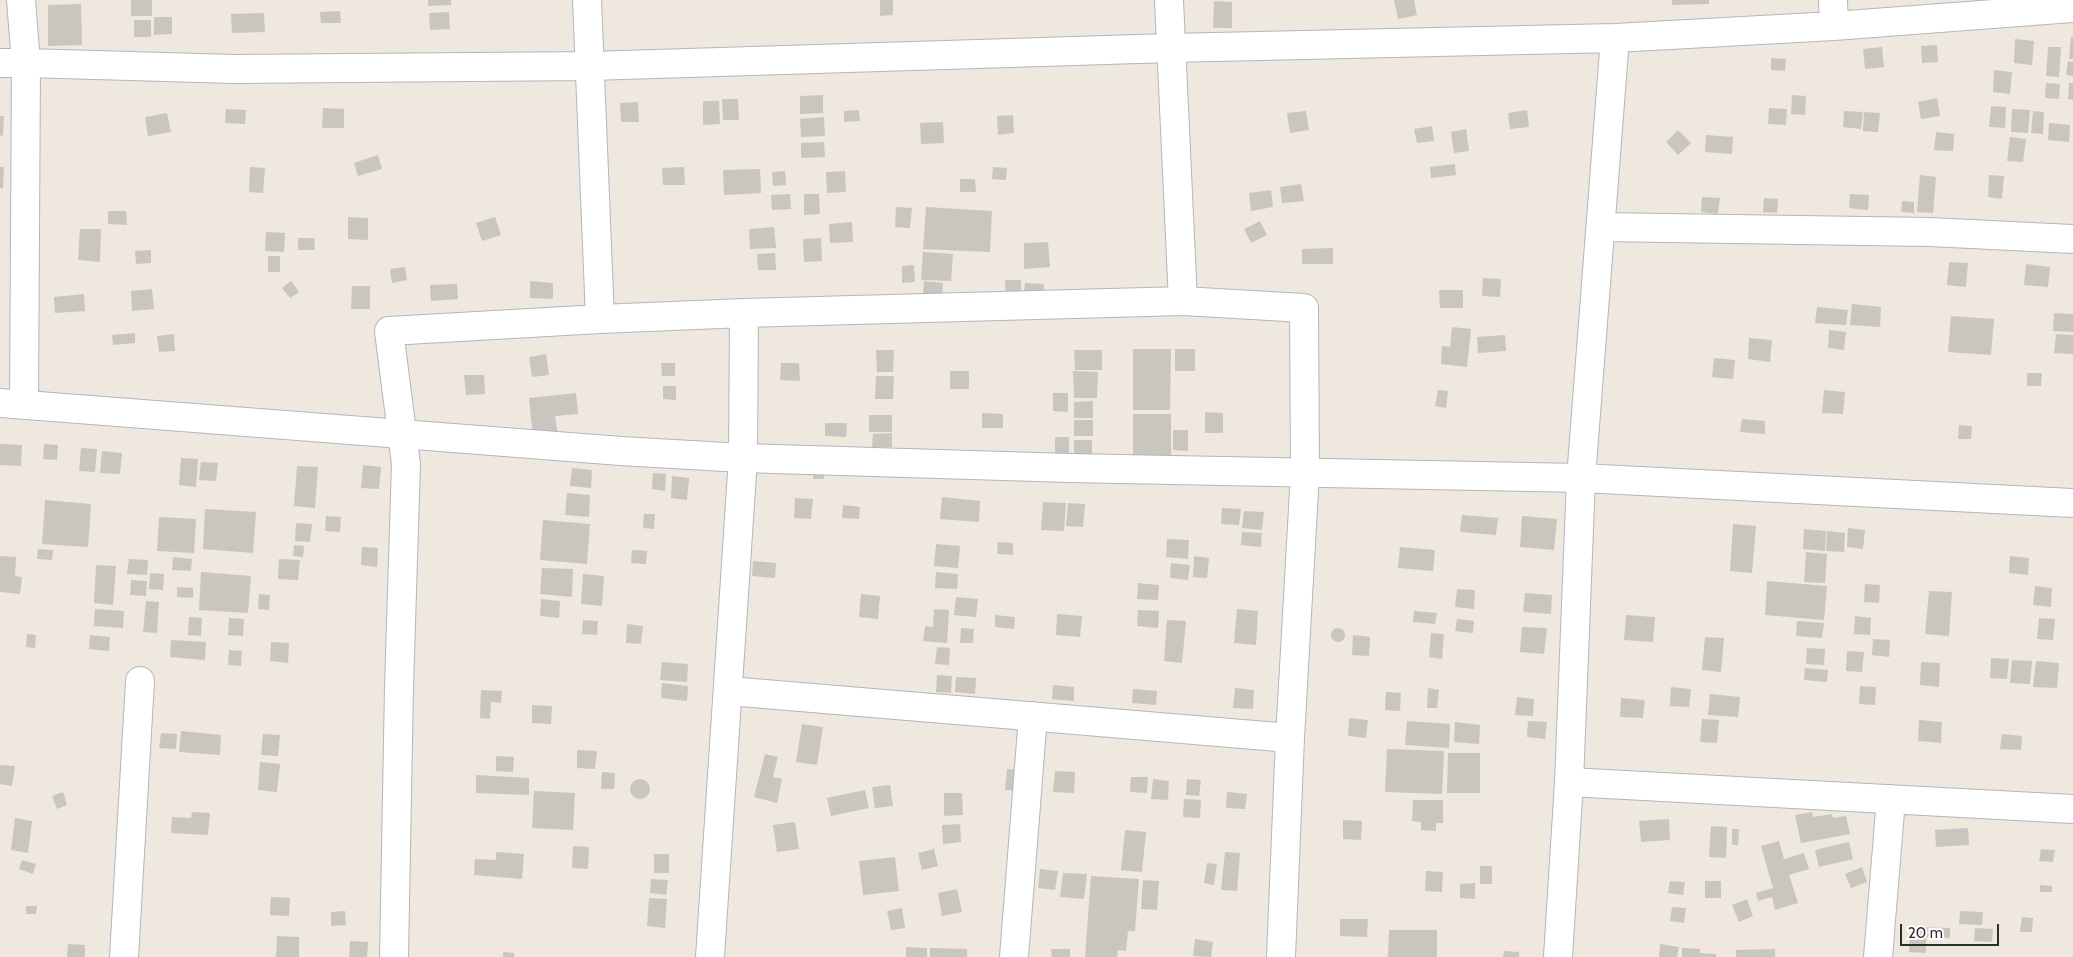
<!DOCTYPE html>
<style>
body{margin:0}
#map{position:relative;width:2073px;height:957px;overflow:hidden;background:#efe8de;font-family:Cabin,sans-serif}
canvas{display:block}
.scale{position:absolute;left:1900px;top:924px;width:99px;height:22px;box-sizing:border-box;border:2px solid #2d2d2d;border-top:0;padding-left:6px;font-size:15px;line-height:18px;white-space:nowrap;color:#2d2d2d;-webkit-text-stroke:4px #fff;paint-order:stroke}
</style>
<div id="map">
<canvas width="2073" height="957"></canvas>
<div class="scale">20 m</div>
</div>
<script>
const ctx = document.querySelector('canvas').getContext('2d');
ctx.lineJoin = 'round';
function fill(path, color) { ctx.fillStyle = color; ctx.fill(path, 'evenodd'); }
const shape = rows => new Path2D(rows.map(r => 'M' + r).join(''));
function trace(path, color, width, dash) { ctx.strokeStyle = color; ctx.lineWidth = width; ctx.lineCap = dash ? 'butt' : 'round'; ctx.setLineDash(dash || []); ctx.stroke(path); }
fill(shape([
 [131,0,152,0,152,16,131,16],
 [428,0,451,0,451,5,428,6],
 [880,0,893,0,893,15,880,16],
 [1394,0,1414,0,1417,15,1398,19],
 [1672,0,1709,0,1709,4,1672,5],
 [1214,1,1232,2,1232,28,1213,28],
 [81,4,82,45,48,46,48,5],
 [340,11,341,23,321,23,320,12],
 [449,12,450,29,430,30,429,13],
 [264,13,265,32,232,33,231,14],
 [154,17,172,17,172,34,154,35],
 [134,20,151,20,151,37,134,37],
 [2071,37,2073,37,2073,59,2069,59],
 [2015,39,2034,41,2032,65,2014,63],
 [1937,45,1938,62,1922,63,1921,46],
 [1882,47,1884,67,1865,69,1863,49],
 [2048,47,2061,47,2059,77,2046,76],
 [1771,58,1786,59,1785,71,1771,70],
 [2068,61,2073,62,2073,76,2066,75],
 [1994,70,2012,72,2010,94,1993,92],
 [2046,83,2060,84,2059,99,2045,98],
 [2069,83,2073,83,2073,100,2068,99],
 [823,95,823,113,800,114,800,96],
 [1792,95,1806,96,1805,115,1791,114],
 [1937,98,1940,116,1921,119,1918,102],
 [722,99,738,99,739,120,723,120],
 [703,101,719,101,720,124,703,125],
 [638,102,639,122,621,122,620,103],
 [1991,106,2006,107,2005,128,1989,127],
 [323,108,344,109,344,128,322,128],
 [1769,108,1787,109,1786,125,1768,124],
 [226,109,246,110,245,124,225,123],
 [2012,109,2030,110,2028,133,2011,132],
 [859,110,860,121,844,122,844,111],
 [1527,110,1529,127,1510,129,1508,113],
 [1306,111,1309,130,1290,133,1287,113],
 [1844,111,1863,112,1861,129,1843,127],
 [2033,111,2044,112,2043,134,2031,133],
 [1864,112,1880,113,1878,132,1863,131],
 [167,113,171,132,148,136,145,117],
 [1013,115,1014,133,998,135,997,116],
 [0,116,4,116,3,136,0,135],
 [824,117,825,136,801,137,800,119],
 [943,122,944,143,921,144,920,123],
 [2049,123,2070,125,2069,142,2048,140],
 [1432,126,1434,141,1417,143,1414,129],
 [1466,129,1469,151,1454,153,1451,132],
 [1678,130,1691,143,1678,155,1666,142],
 [1936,132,1954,134,1953,151,1934,150],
 [1706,135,1733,137,1732,154,1705,152],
 [2010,137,2026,139,2023,162,2007,161],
 [824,142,825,157,801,158,801,143],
 [378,155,382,169,358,176,354,163],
 [1455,164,1456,175,1431,178,1430,167],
 [0,167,4,167,3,188,0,188],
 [250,167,265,168,263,193,249,192],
 [684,167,685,185,663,185,662,168],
 [993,167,1007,168,1006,180,992,179],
 [760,169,761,193,724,195,723,170],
 [785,171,786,185,773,186,772,172],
 [845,171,846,192,827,193,826,172],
 [1920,175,1936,177,1933,213,1917,212],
 [1989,175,2004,176,2002,199,1988,197],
 [960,179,975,179,976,192,960,192],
 [1301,184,1304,201,1282,203,1280,187],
 [1271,190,1273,207,1251,211,1249,193],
 [790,194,791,209,772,210,771,195],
 [804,194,819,194,820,214,804,215],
 [1850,194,1869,195,1868,210,1849,208],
 [1702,197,1720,198,1718,214,1701,212],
 [1764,198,1778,199,1777,213,1763,212],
 [1902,201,1914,202,1914,213,1901,212],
 [896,207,912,208,910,228,895,227],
 [926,207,992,211,990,252,923,249],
 [108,211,126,211,127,225,108,224],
 [348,217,368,218,368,240,348,239],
 [495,217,501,235,482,241,476,223],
 [1260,221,1267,235,1251,243,1244,229],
 [852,222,853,242,830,243,829,224],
 [774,227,776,248,750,249,749,229],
 [80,229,101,229,100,262,78,260],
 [266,232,285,233,284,252,265,251],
 [298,238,314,238,315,250,298,250],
 [821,238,822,261,804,262,803,239],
 [1048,242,1050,267,1024,269,1024,243],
 [1333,248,1333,264,1302,264,1302,249],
 [151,250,151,263,136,264,135,251],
 [923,252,953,254,951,281,921,280],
 [775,253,776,270,758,270,757,254],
 [268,256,280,256,280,272,268,272],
 [1949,262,1968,263,1966,287,1947,285],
 [2026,264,2050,267,2048,287,2024,285],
 [914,265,915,282,902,283,902,266],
 [405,267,407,280,392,283,390,269],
 [1483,278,1501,279,1500,297,1482,296],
 [1005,280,1021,280,1021,298,1006,299],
 [291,281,299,292,290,298,282,288],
 [530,281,553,283,553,299,530,298],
 [924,281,943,283,942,296,923,295],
 [1025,283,1044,284,1043,301,1023,300],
 [457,284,458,299,431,301,430,285],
 [352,286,370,286,370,309,351,309],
 [152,289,154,309,132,311,131,291],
 [1439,290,1463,290,1463,308,1440,308],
 [84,294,85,311,55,313,54,297],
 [1852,304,1881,307,1880,327,1850,325],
 [1817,307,1848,310,1846,325,1815,323],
 [2054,313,2073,314,2073,332,2053,331],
 [1951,316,1994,319,1991,355,1948,352],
 [1452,327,1471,329,1467,367,1441,364,1442,346,1450,347],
 [1829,330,1846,332,1844,350,1828,348],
 [135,333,135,343,113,345,112,335],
 [174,334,175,351,159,352,157,336],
 [2056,334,2073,335,2073,354,2054,353],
 [1505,335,1506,351,1478,353,1477,337],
 [1749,338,1772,340,1770,362,1748,359],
 [1133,349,1171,349,1170,410,1133,410],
 [1175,349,1195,349,1195,371,1175,371],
 [876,350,894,350,893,372,877,372],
 [1074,350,1102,350,1102,370,1075,370],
 [546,354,549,375,532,377,529,357],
 [1714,358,1735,360,1733,379,1712,377],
 [661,363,675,363,675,376,662,376],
 [781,363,799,363,800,381,780,380],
 [950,371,969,371,969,389,950,389],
 [1073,371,1098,372,1097,398,1074,398],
 [2027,373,2042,373,2041,386,2027,386],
 [464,375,484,375,485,394,466,395],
 [876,376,894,376,893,399,875,399],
 [663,386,676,386,676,400,663,399],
 [1438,390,1448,391,1446,408,1435,406],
 [1824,390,1845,392,1843,414,1822,413],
 [576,393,578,414,555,416,558,436,533,439,529,398],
 [1053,393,1068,393,1068,412,1053,411],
 [1093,401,1093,418,1074,418,1074,402],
 [1205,412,1223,413,1223,433,1205,433],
 [982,413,1003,414,1003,428,982,428],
 [1133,414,1171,414,1171,456,1133,455],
 [869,415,892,415,892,432,869,432],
 [1742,419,1765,421,1765,434,1740,432],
 [1074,420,1093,420,1093,436,1074,436],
 [825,423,847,423,846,437,825,436],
 [1959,425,1972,426,1971,439,1958,439],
 [1173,430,1188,430,1188,451,1173,450],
 [892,433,892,447,872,447,873,434],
 [1055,437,1069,437,1069,453,1055,454],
 [1074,440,1092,440,1092,455,1074,454],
 [0,444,22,445,21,466,0,465],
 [44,444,58,445,57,460,43,459],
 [81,448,97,449,95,472,79,471],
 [102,451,122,453,120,474,100,473],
 [181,458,198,459,196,487,179,485],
 [201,462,218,463,216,481,199,480],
 [363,465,381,467,379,489,361,488],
 [297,466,318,467,315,508,294,506],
 [572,468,592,470,591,488,570,486],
 [813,469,824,469,824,479,813,479],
 [653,473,666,474,665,491,652,489],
 [672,476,689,478,687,500,671,498],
 [567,493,590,495,589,517,565,515],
 [942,497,980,501,979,522,940,519],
 [795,498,813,499,811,519,794,518],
 [45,500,91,504,88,547,42,544],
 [1043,502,1066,503,1064,531,1041,530],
 [1068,503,1085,504,1083,527,1066,526],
 [843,505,860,507,859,519,842,518],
 [1222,508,1241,509,1239,525,1221,524],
 [205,509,256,512,253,553,203,549],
 [1244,511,1264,512,1262,530,1242,528],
 [644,514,655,514,654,529,643,528],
 [1462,515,1498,518,1496,535,1460,532],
 [326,516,341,517,340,532,325,531],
 [1522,516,1557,519,1554,550,1520,547],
 [159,517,196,519,194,553,157,551],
 [543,520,590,524,587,564,540,560],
 [296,523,312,524,310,542,295,541],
 [1733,524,1756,526,1752,573,1730,571],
 [1848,528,1865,530,1863,549,1847,547],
 [1804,529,1826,531,1825,551,1803,549],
 [1827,531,1845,533,1844,552,1826,551],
 [1242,532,1262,533,1261,547,1241,545],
 [1167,539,1189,540,1188,559,1166,557],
 [998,542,1013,543,1013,555,997,554],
 [936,544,960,546,958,568,934,566],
 [294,545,304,546,303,557,293,556],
 [362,547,378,548,377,567,361,565],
 [1400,547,1435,550,1433,571,1398,568],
 [38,549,53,550,52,560,37,559],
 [632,550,647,551,646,564,631,563],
 [1806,552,1827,554,1825,583,1804,582],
 [0,556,16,557,15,576,22,577,20,594,0,592],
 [1194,556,1209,558,1207,578,1193,577],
 [2010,556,2029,558,2028,575,2009,573],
 [173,557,192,559,191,571,172,570],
 [129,559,148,560,147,575,127,574],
 [279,559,300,560,298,580,278,579],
 [753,561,776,563,775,578,752,576],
 [1171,563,1190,565,1188,580,1170,578],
 [96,565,116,566,113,605,94,603],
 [542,568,573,569,572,597,540,594],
 [201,572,251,576,248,613,199,610],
 [936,572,958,574,957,589,935,588],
 [150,573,164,574,163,590,149,589],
 [583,574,604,576,602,606,581,604],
 [131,580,147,581,146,596,130,595],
 [1767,581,1827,586,1824,620,1765,615],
 [1138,583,1159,585,1158,600,1137,599],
 [1865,584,1880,585,1879,603,1864,602],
 [2035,586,2052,588,2051,607,2033,605],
 [177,587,193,588,193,598,177,597],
 [1457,589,1475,590,1474,609,1455,607],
 [1929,591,1952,592,1949,636,1925,634],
 [1525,593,1552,595,1551,614,1523,612],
 [259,594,270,595,269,610,258,609],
 [861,594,880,596,878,619,859,617],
 [956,597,978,599,976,617,954,615],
 [541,599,560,601,559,618,540,616],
 [146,601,159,602,157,633,143,632],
 [95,609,124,611,123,628,94,626],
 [934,609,949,610,947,643,923,641,925,626,933,627],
 [1237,609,1258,611,1256,645,1234,643],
 [1138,610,1159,611,1158,628,1137,626],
 [1414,611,1437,613,1435,624,1413,622],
 [1057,614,1082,616,1080,637,1056,635],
 [995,615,1015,617,1014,629,995,627],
 [1626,615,1655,617,1653,642,1624,640],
 [1855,616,1871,618,1870,635,1854,634],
 [189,617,202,618,201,636,188,635],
 [229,618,244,619,243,636,228,635],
 [2039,618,2055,619,2053,640,2037,639],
 [1457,619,1474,621,1473,633,1455,631],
 [583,620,598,621,597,635,582,634],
 [1167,620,1186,621,1182,663,1164,661],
 [1797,621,1824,623,1822,638,1796,636],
 [627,624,643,626,641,644,626,643],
 [1522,627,1547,628,1544,654,1520,652],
 '1331 635a7 7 0 1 1 14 0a7 7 0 1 1-14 0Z',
 [961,628,974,629,973,643,960,643],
 [1431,633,1444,634,1442,659,1429,657],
 [27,634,36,635,35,648,26,647],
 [90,635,110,637,109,651,89,649],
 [1353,635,1370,637,1369,656,1352,655],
 [1705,637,1724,638,1721,672,1702,670],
 [1873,639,1890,640,1889,657,1872,655],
 [171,640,206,642,205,660,170,657],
 [271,642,289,643,288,663,270,661],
 [937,647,950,648,949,665,935,664],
 [1807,648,1825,649,1824,665,1806,664],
 [229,650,242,651,241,666,228,665],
 [1847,651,1864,652,1862,672,1846,671],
 [1991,658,2009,659,2007,679,1990,678],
 [2012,660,2032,661,2030,684,2010,683],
 [2036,661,2059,663,2057,688,2033,687],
 [662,662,688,664,687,682,660,680],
 [1921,662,1940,663,1939,687,1920,685],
 [1805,668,1828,670,1827,682,1804,680],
 [937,675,952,676,951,693,936,692],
 [956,677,976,678,975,694,955,692],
 [662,683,688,686,687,701,661,698],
 [1053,685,1074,687,1074,701,1052,699],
 [1860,686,1876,687,1875,705,1859,704],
 [1671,687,1691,689,1689,707,1670,706],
 [1235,688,1254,690,1253,709,1233,708],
 [1428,688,1439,690,1437,708,1427,708],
 [1133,689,1157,691,1156,705,1132,703],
 [481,690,502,691,501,703,491,702,490,719,480,718],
 [1386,692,1401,693,1400,711,1385,710],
 [1710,694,1740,697,1738,717,1708,715],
 [1517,697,1534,699,1533,716,1515,715],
 [1621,698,1645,700,1643,718,1620,717],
 [532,705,552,706,551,724,532,723],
 [1349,718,1368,720,1366,738,1348,736],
 [1702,719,1719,720,1717,743,1700,742],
 [1919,720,1942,722,1941,743,1918,741],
 [1407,721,1450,724,1449,748,1405,745],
 [1528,721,1547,722,1545,739,1527,737],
 [1455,722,1480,725,1479,744,1454,742],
 [802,724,823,727,817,765,796,762],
 [181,731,221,735,220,755,179,752],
 [161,733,177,734,176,749,159,748],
 [263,734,280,735,278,756,261,755],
 [2002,734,2022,736,2021,750,2000,749],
 [1387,749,1444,751,1442,794,1385,792],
 [577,750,597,751,595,769,577,768],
 [1448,753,1480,753,1480,793,1447,793],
 [765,754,778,757,773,777,782,779,777,803,754,797],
 [496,756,514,757,513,772,496,771],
 [260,762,280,764,277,792,258,790],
 [0,765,15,766,12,786,0,784],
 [1007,769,1022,770,1021,791,1005,790],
 [1055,771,1075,772,1074,793,1053,792],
 [602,772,615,773,614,789,601,789],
 [476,775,529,778,529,795,476,793],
 [1131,777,1148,777,1147,793,1130,792],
 [1153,779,1169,781,1168,800,1151,799],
 [1187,779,1201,780,1199,796,1186,795],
 '630 789a10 10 0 1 1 20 0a10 10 0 1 1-20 0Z',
 [890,785,893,806,875,808,872,787],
 [865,790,869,808,831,816,827,798],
 [534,791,575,793,573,830,532,828],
 [63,792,67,805,57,809,52,796],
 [1227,792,1247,794,1245,809,1226,808],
 [944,793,962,793,963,815,944,816],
 [1184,799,1201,800,1200,818,1183,817],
 [1413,800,1443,800,1443,823,1436,823,1436,831,1421,830,1421,822,1412,821],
 [192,812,210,813,208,835,171,833,172,817,191,818],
 [1812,812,1813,817,1832,814,1833,818,1846,816,1850,834,1801,843,1795,815],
 [15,818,32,821,28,853,11,850],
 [1669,819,1670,840,1641,842,1639,821],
 [1343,820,1362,821,1361,840,1343,839],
 [795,822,799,849,777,852,773,825],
 [960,824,961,842,943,844,942,825],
 [1711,826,1727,827,1726,858,1709,857],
 [1968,828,1969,845,1936,847,1935,830],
 [1732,829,1739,829,1738,845,1732,845],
 [1125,830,1146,832,1142,872,1121,870],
 [1779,841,1784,859,1804,853,1809,869,1789,875,1798,903,1775,910,1772,897,1758,901,1756,893,1773,888,1761,846],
 [1849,842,1853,859,1819,867,1815,850],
 [573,846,589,847,588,869,572,868],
 [934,849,938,866,922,870,918,853],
 [2041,849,2055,850,2053,862,2039,861],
 [496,852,524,854,522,879,474,875,475,859,496,860],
 [1225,852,1240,853,1237,891,1221,890],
 [654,854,669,854,669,873,654,873],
 [895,857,899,891,863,895,859,861],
 [22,860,36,864,33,874,19,869],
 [1207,863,1217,864,1214,885,1204,883],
 [1480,866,1492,866,1492,884,1480,884],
 [1862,867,1867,882,1851,888,1845,874],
 [1040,869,1058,871,1055,890,1038,888],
 [1426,871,1443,872,1442,892,1425,891],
 [1063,873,1087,874,1084,899,1060,897],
 [1091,876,1139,879,1135,931,1128,931,1126,951,1118,950,1117,957,1085,957],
 [651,879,668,880,666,895,650,893],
 [1143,880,1159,881,1157,910,1141,909],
 [1670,881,1685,882,1683,895,1668,893],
 [1705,881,1721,881,1721,898,1705,898],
 [1475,883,1475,899,1460,898,1460,884],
 [2040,885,2052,886,2052,892,2040,892],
 [957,889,962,912,942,916,938,893],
 [271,897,290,898,289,916,270,915],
 [649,898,667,899,665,928,647,926],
 [1747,899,1753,916,1739,922,1732,905],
 [26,906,37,906,36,914,26,914],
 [1672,907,1686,908,1684,923,1670,921],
 [902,908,905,928,891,930,887,911],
 [345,911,346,925,331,926,331,912],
 [1960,911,1983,912,1982,925,1959,924],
 [2022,917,2033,918,2032,932,2020,932],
 [1340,919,1368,919,1367,937,1340,936],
 [1910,927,1950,928,1950,938,1926,937,1926,953,1909,952],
 [1975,928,1993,929,1992,942,1974,941],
 [1389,930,1437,930,1437,957,1388,957],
 [277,936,299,937,299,957,276,957],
 [1195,939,1213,942,1211,957,1193,956],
 [350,941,368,942,367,957,349,957],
 [68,944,85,945,85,957,67,957],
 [1660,944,1679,947,1677,957,1659,957],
 [906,947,927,948,927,957,906,957],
 [930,948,967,949,967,957,930,957],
 [1682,948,1700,949,1700,953,1716,954,1716,957,1682,957],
 [1051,949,1070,949,1070,957,1052,957],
 [1775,949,1775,957,1736,957,1736,950],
 [1504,951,1519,952,1519,957,1503,957],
 [503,952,514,953,514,957,503,957]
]), '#cac5be');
const minor = shape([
 [21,0,26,63,234,69,591,66,1170,48,1615,38,1834,26,2073,8],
 [1833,0,1834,26],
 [0,63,26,63,24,405],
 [1601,227,1930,232,2073,239],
 [1183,301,1304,308,1305,473,1290,738,1281,957],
 [600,319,744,313,1183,301,1169,0],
 [0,403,621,451,743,458,1069,468,1581,478,2073,503],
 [729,691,1290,738],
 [1569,782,2073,809],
 [124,957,140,681],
 [394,957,399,687,406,464,389,331,600,319,587,0],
 [710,957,743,458,744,313],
 [1014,957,1033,716],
 [1558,957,1569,782,1581,478,1615,38],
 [1878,957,1891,799]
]);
trace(minor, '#b2b5c1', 30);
trace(minor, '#fff', 28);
</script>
